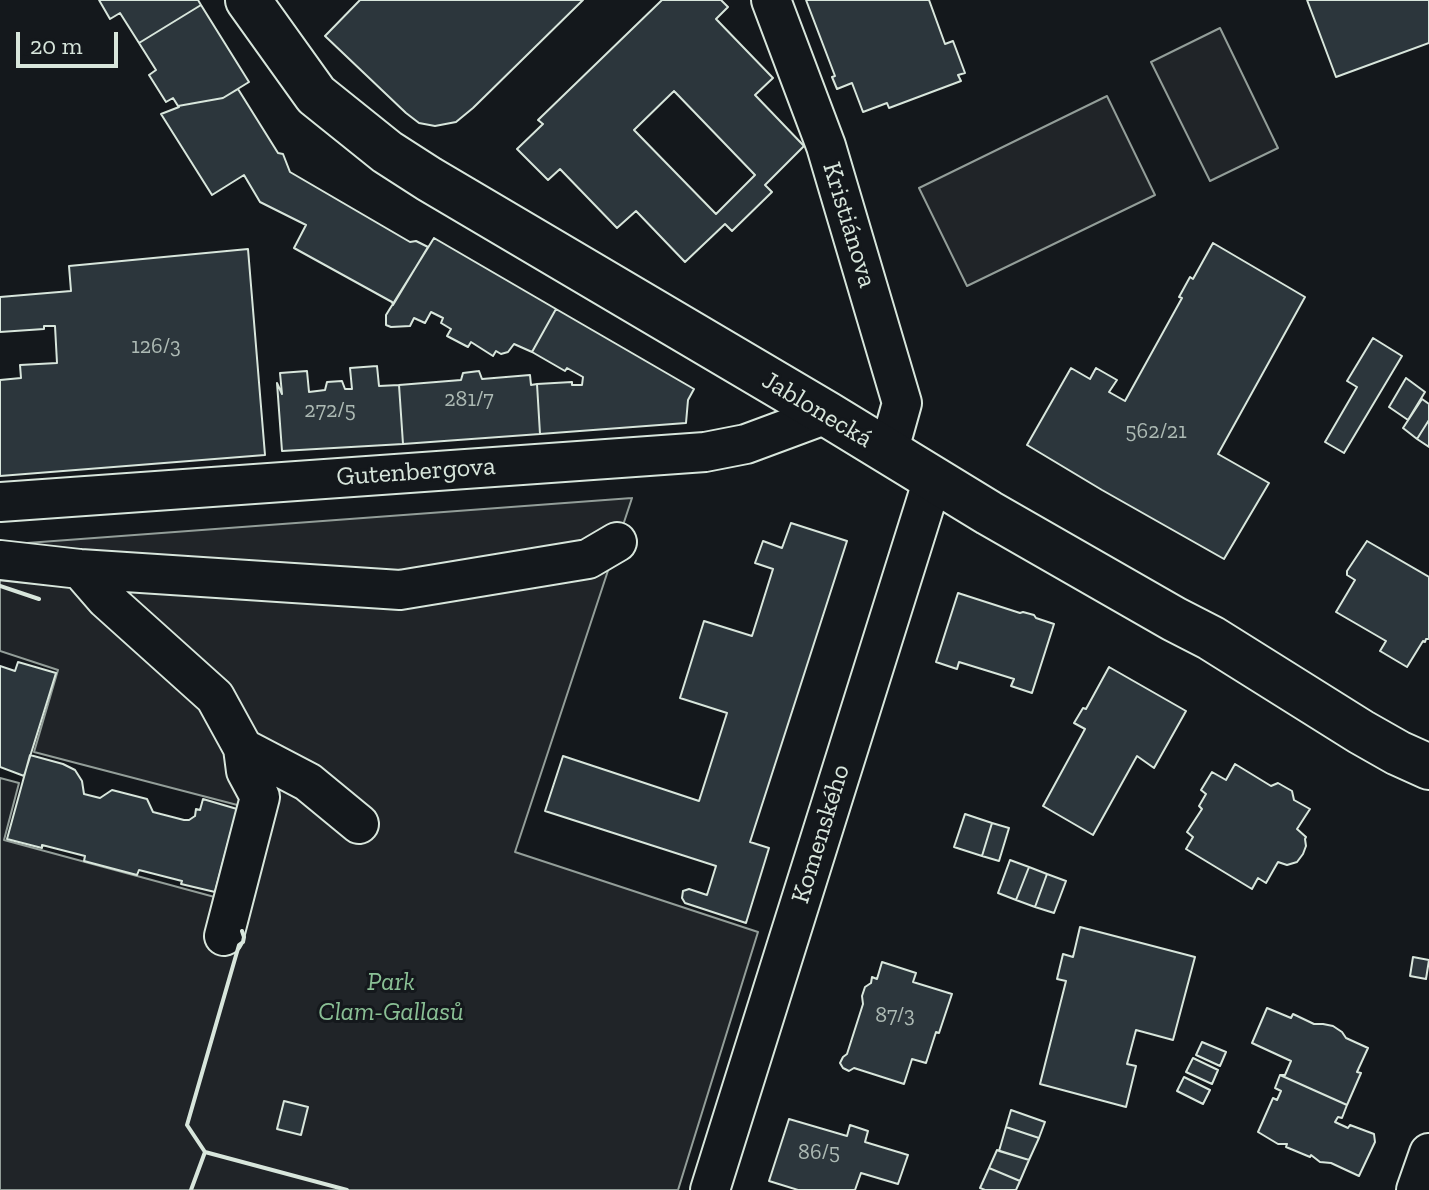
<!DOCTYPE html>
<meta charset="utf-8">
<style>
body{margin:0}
#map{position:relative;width:1429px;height:1190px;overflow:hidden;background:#14181c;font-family:"Zilla Slab",serif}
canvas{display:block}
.scale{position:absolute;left:16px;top:32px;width:102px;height:36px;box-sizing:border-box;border:4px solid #d8e6dc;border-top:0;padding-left:10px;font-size:24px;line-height:28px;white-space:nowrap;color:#d8e6dc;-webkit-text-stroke:6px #14181c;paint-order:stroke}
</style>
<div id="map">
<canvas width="1429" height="1190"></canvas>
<div class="scale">20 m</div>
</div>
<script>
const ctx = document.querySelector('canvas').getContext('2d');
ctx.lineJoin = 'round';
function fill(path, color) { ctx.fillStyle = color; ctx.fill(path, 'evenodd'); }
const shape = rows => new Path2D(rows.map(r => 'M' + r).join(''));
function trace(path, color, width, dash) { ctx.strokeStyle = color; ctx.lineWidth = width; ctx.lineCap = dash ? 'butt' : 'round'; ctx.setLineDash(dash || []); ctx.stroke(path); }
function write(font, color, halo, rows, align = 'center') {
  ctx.font = font + ' "Zilla Slab",serif'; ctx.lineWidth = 6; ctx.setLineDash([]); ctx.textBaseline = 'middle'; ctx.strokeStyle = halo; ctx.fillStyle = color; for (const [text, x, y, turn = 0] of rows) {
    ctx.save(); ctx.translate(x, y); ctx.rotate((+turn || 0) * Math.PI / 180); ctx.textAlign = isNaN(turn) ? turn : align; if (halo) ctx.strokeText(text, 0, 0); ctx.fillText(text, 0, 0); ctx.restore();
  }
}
const green = shape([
 [1220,28,1278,148,1210,181,1151,62,1220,28],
 [1107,96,1155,195,967,286,919,188,1107,96],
 [632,498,515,852,758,932,678,1190,0,1190,0,778,19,783,4,840,222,899,245,807,34,752,58,670,0,651,0,545,632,498]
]);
fill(green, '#202428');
trace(green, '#939e99', 2);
const building = shape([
 [99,0,198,0,201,5,139,43,120,13,110,19,99,0],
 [360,0,583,0,473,108,456,122,435,126,419,123,406,113,325,36,360,0],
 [662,0,721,0,728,7,716,19,773,78,755,95,804,146,765,185,772,192,732,231,725,224,685,262,636,211,617,228,560,169,548,180,517,149,543,124,538,120,662,0],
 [674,91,755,175,716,214,634,130,674,91],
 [806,0,929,0,945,44,953,41,965,73,958,75,961,81,889,108,887,103,863,112,852,83,837,89,832,77,835,76,806,0],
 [1307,0,1429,0,1429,43,1336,77,1307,0],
 [201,5,249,82,223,98,178,106,173,98,166,102,149,75,156,70,139,43,201,5],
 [238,89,278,153,283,154,290,172,410,242,416,241,428,247,393,305,392,302,294,248,306,225,260,202,244,175,212,195,161,114,179,107,178,106,223,98,238,89],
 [434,238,556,309,532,352,514,344,508,352,501,354,496,351,493,356,471,342,468,347,447,336,451,329,441,323,443,318,431,312,425,323,414,318,410,326,391,327,386,325,386,315,434,238],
 [1213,243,1305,297,1218,454,1269,483,1224,559,1102,490,1027,445,1071,368,1090,379,1096,368,1117,380,1109,392,1125,401,1182,298,1179,297,1190,277,1193,279,1213,243],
 [248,249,265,455,0,476,0,380,21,378,20,365,57,363,55,326,44,326,44,329,0,332,0,297,71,291,69,266,248,249],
 [556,309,694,389,688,400,686,423,540,434,537,384,572,382,572,385,582,385,583,377,567,368,565,371,532,352,556,309],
 [1373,338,1402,356,1344,453,1325,442,1357,387,1347,381,1373,338],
 [377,366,379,386,399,385,403,444,282,451,277,383,282,394,280,373,307,371,309,392,325,390,327,382,342,381,345,389,352,389,350,368,377,366],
 [479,371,482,379,530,375,531,385,537,384,540,434,403,444,399,385,461,380,463,373,479,371],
 [1406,378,1425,392,1408,420,1389,407,1406,378],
 [1422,399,1429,404,1429,420,1417,439,1403,428,1422,399],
 [1429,420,1429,447,1417,439,1429,420],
 [791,523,847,541,750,842,769,848,746,923,685,903,682,898,683,891,689,889,707,895,716,866,545,811,563,756,699,801,727,713,680,698,704,621,752,636,773,569,755,563,763,541,782,548,791,523],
 [1367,541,1429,577,1429,639,1426,639,1425,642,1423,641,1407,667,1380,651,1386,641,1336,612,1355,580,1347,575,1347,571,1367,541],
 [958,593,1020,613,1023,612,1034,615,1036,618,1054,624,1032,693,1011,686,1014,679,959,662,957,669,936,662,958,593],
 [18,662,56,673,24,776,0,767,0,666,15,671,18,662],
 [1109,667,1186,711,1154,768,1137,756,1093,835,1043,806,1085,729,1074,723,1083,708,1086,709,1109,667],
 [30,755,63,764,75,770,82,781,84,794,100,798,112,790,147,799,153,812,184,820,189,820,195,816,196,809,200,810,203,799,237,809,215,892,181,884,182,881,139,870,137,875,84,861,85,856,42,845,42,848,7,839,30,755],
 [1235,764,1271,786,1278,783,1292,791,1294,800,1310,809,1297,829,1306,837,1305,839,1306,846,1303,854,1297,862,1287,865,1278,862,1266,883,1258,878,1252,889,1186,849,1193,837,1187,832,1202,809,1199,806,1206,794,1201,790,1212,772,1226,780,1235,764],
 [965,814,992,823,982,856,954,847,965,814],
 [992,823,1009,828,999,861,982,856,992,823],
 [1010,860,1029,867,1016,900,998,893,1010,860],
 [1029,867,1047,874,1035,907,1016,900,1029,867],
 [1047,874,1066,881,1054,913,1035,907,1047,874],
 [1080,927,1195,957,1173,1040,1136,1030,1127,1064,1136,1066,1126,1107,1040,1084,1066,981,1057,979,1063,954,1073,957,1080,927],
 [1413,957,1429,960,1426,979,1410,976,1413,957],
 [882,962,916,973,913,982,952,994,939,1033,936,1032,926,1063,912,1059,904,1084,854,1068,849,1071,843,1068,840,1063,843,1057,847,1054,863,1004,862,996,865,987,871,983,872,977,877,979,882,962],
 [1267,1008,1291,1018,1293,1014,1314,1024,1323,1024,1333,1026,1342,1032,1346,1038,1368,1048,1357,1072,1361,1073,1347,1105,1280,1075,1285,1075,1291,1061,1252,1043,1267,1008],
 [1202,1042,1226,1052,1220,1066,1196,1055,1202,1042],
 [1193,1058,1218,1070,1212,1084,1186,1072,1193,1058],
 [1280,1075,1347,1105,1342,1118,1338,1117,1335,1122,1348,1128,1350,1125,1374,1134,1375,1142,1359,1176,1331,1163,1320,1162,1311,1155,1310,1157,1286,1147,1287,1144,1278,1144,1258,1132,1273,1098,1277,1100,1281,1091,1275,1088,1280,1075],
 [1184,1077,1210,1090,1203,1104,1177,1091,1184,1077],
 [284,1101,308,1107,301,1135,277,1129,284,1101],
 [1011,1110,1045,1122,1039,1138,1006,1127,1011,1110],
 [789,1119,847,1136,850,1125,868,1131,865,1142,908,1155,898,1184,861,1173,855,1190,798,1190,769,1181,789,1119],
 [1006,1127,1039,1138,1029,1160,999,1151,1006,1127],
 [997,1150,1029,1160,1020,1181,989,1168,997,1150],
 [989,1168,1020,1181,1016,1190,985,1190,980,1188,989,1168]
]);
fill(building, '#2c363c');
trace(building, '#d8e6dc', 2);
const minor = shape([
 [771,0,826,146,902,403,888,453],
 [0,502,705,452,746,444,827,414],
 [0,560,80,569,400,590,588,559,617,542],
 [80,569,106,599,215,697,243,748,308,782,359,824],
 [224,936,260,797,246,771,243,748],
 [710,1190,933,479],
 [1416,1190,1429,1153]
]);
const major = shape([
 [248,0,316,95,387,152,429,179,827,414,989,513,1174,619,1211,638,1361,732,1398,753,1429,767]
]);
trace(minor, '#d8e6dc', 42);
trace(major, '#d8e6dc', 48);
trace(minor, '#14181c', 38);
trace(major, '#14181c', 44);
trace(shape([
 [0,586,39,599],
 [242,931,244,937,243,942,239,945,187,1125,205,1152,347,1190],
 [191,1190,205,1152]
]), '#d8e6dc', 4);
write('22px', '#adbab4', null, [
 ["126/3",156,347],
 ["281/7",469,400],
 ["272/5",330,411],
 ["562/21",1156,432],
 ["87/3",895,1016],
 ["86/5",819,1153]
]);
write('26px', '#d8e6dc', '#14181c', [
 ["Kristiánova",849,225,73],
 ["Jablonecká",817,410,31],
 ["Gutenbergova",416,472,-4],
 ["Komenského",821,834,-73]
]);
write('italic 26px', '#8ac095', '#14181c', [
 ["Park",391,983],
 ["Clam-Gallasů",391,1013]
]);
</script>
